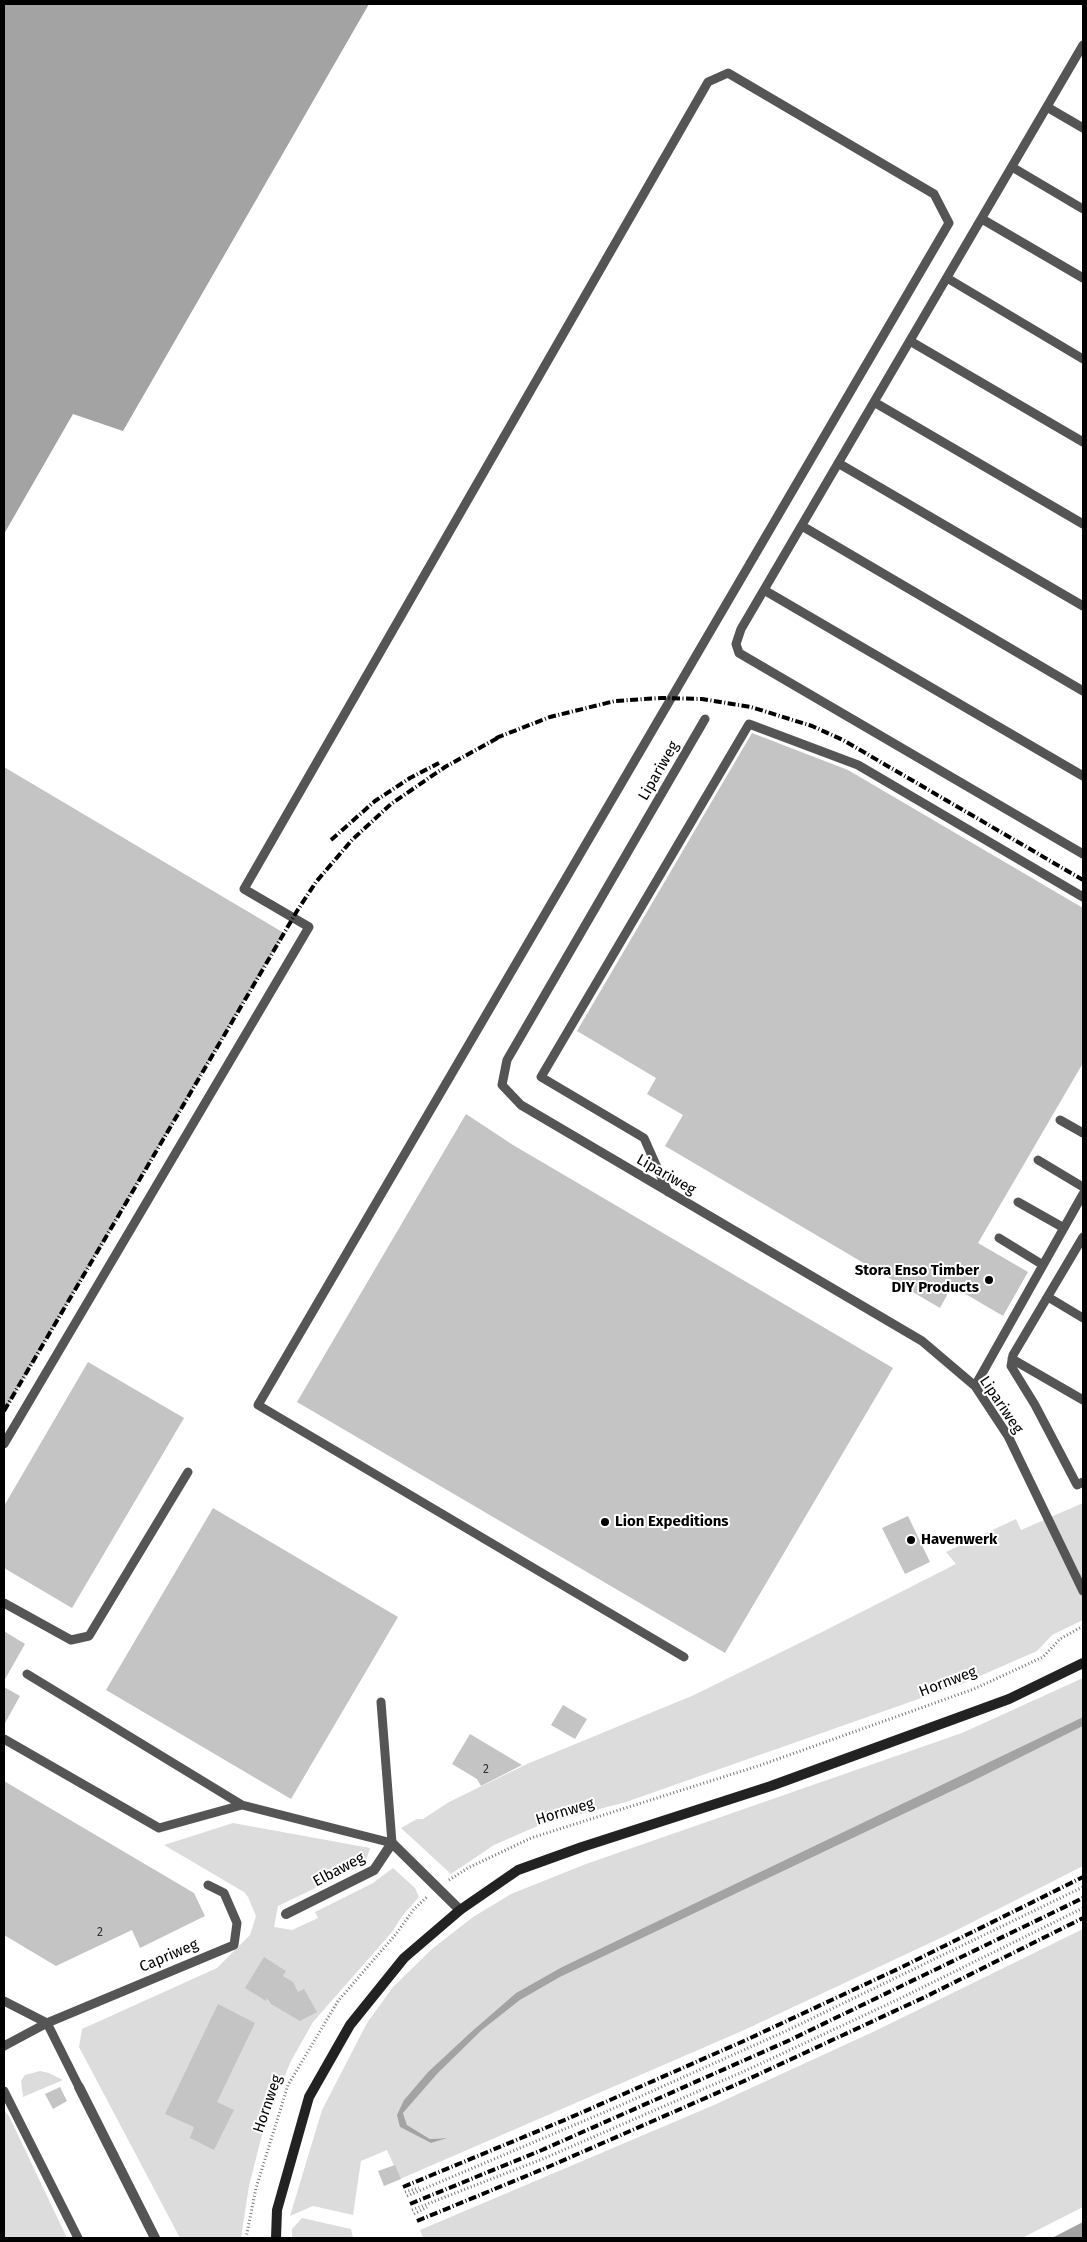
<!DOCTYPE html>
<style>
body{margin:0}
#map{position:relative;width:1087px;height:2242px;overflow:hidden;background:#fff;font-family:"Fira Sans",sans-serif}
canvas{display:block}
.frame{position:absolute;inset:0;border:5px solid #000;pointer-events:none}
</style>
<div id="map">
<canvas width="1087" height="2242"></canvas>
<div class="frame"></div>
</div>
<script>
const ctx = document.querySelector('canvas').getContext('2d');
ctx.lineJoin = 'round';
function fill(path, color) { ctx.fillStyle = color; ctx.fill(path, 'evenodd'); }
const shape = rows => new Path2D(rows.map(r => 'M' + r).join(''));
function trace(path, color, width, dash) { ctx.strokeStyle = color; ctx.lineWidth = width; ctx.lineCap = dash ? 'butt' : 'round'; ctx.setLineDash(dash || []); ctx.stroke(path); }
function write(font, color, halo, rows, align = 'center') {
  ctx.font = font + ' "Fira Sans",sans-serif'; ctx.lineWidth = 4; ctx.setLineDash([]); ctx.textBaseline = 'middle'; ctx.strokeStyle = halo; ctx.fillStyle = color; for (const [text, x, y, turn = 0] of rows) {
    ctx.save(); ctx.translate(x, y); ctx.rotate((+turn || 0) * Math.PI / 180); ctx.textAlign = isNaN(turn) ? turn : align; if (halo) ctx.strokeText(text, 0, 0); ctx.fillText(text, 0, 0); ctx.restore();
  }
}
fill(shape([
 [1083,1503,1083,1620,1052,1635,1037,1651,964,1683,626,1802,540,1825,494,1845,451,1874,401,1828,417,1819,423,1819,449,1802,527,1764,694,1695,820,1633,956,1564,946,1552,1016,1519,1021,1530],
 [1083,1678,1083,1717,562,1967,516,1993,471,2032,428,2072,404,2100,400,2127,431,2143,444,2138,430,2139,407,2125,403,2113,438,2073,482,2030,520,2000,560,1977,973,1781,1083,1726,1083,1866,947,1935,742,2031,400,2179,387,2150,361,2161,353,2215,313,2206,290,2216,322,2110,367,2023,393,1987,432,1949,473,1917,511,1894,586,1864,962,1733],
 [233,1823,370,1848,365,1864,278,1906,274,1927,292,1930,318,1918,315,1912,373,1883,393,1868,415,1888,419,1897,403,1915,392,1932,313,2022,291,2061,265,2123,249,2186,241,2238,180,2238,79,2047,82,2029,217,1968,250,1935,256,1916,248,1897,244,1892,164,1845],
 [1083,1929,1083,2207,1022,2238,423,2238,420,2230,714,2105,875,2031],
 [40,2071,49,2073,63,2080,23,2097,21,2081,25,2075],
 [4,2110,9,2116,67,2238,4,2238],
 [302,2218,351,2229,353,2238,292,2238,292,2229]
]), '#dcdcdc');
fill(shape([
 [4,4,369,4,123,431,73,414,4,534],
 [1083,1717,1083,1726,973,1781,560,1977,520,2000,482,2030,438,2073,403,2113,407,2125,430,2139,447,2138,431,2143,400,2127,397,2115,404,2100,428,2072,471,2032,516,1993,562,1967],
 [1083,2222,1083,2238,1052,2238]
]), '#a3a3a3');
fill(shape([
 [752,733,848,770,1083,908,1083,1063,978,1243,1028,1272,1003,1316,952,1286,940,1308,665,1146,683,1115,647,1094,656,1078,577,1031],
 [4,767,284,933,4,1412],
 [466,1114,513,1145,893,1368,725,1653,297,1402],
 [88,1362,184,1418,72,1608,4,1568,4,1506],
 [213,1508,398,1617,291,1799,106,1690],
 [908,1516,930,1562,905,1574,882,1528],
 [4,1631,25,1644,4,1681],
 [4,1687,20,1696,4,1725],
 [563,1705,587,1719,575,1739,551,1725],
 [470,1734,522,1765,481,1786,477,1779,452,1764],
 [4,1781,194,1893,205,1916,140,1948,132,1930,56,1966,4,1935],
 [264,1957,286,1971,283,1976,293,1982,298,1992,304,1989,317,2012,300,2021,271,2004,267,1998,266,2001,245,1988],
 [218,2004,255,2023,217,2102,234,2110,214,2150,190,2138,194,2127,165,2114],
 [60,2087,67,2101,53,2109,45,2094],
 [395,2165,401,2179,384,2186,378,2171]
]), '#c4c4c4');
trace(shape([
 [449,1880,468,1868,531,1838,761,1765,974,1689,1043,1657,1060,1639,1083,1626],
 [405,2192,419,2188],
 [407,2196,619,2106,786,2031,1083,1887],
 [412,2210,545,2158,747,2070,899,1999,1083,1908],
 [414,2214,427,2207],
 [246,2238,256,2188,288,2085,338,2001,396,1934,414,1909,428,1896]
]), '#777', 3, [1, 2.5]);
trace(shape([
 [1083,45,741,629,736,644,739,653,1083,854],
 [1047,107,1083,128],
 [1012,167,1083,209],
 [982,219,1083,278],
 [947,278,1083,359],
 [910,341,1083,442],
 [874,402,1083,524],
 [838,463,1083,606],
 [802,526,1083,691],
 [764,590,1083,776],
 [705,719,507,1060,502,1085,521,1105,922,1341,975,1386,1008,1436,1083,1591],
 [1060,1120,1083,1133],
 [1038,1160,1083,1187],
 [668,1192,644,1138,541,1077,749,724,858,765,1083,897],
 [1018,1202,1064,1228],
 [1083,1237,1013,1355,1011,1366,1035,1405,1077,1485,1083,1482],
 [999,1238,1043,1265],
 [1048,1297,1083,1318],
 [1012,1359,1083,1400],
 [975,1386,1083,1194],
 [4,1444,309,927,244,889,708,82,728,73,934,194,949,223,258,1405,684,1657],
 [4,1603,71,1640,89,1636,188,1472],
 [27,1674,242,1805,392,1843,381,1702],
 [4,1739,159,1828,242,1805],
 [4,2001,47,2023],
 [47,2023,79,2087],
 [4,2046,47,2023,234,1945,237,1923,224,1893,208,1885],
 [4,2091,78,2238]
]), '#555', 9);
trace(shape([
 [286,1914,374,1870,392,1843,460,1910],
 [79,2087,155,2238]
]), '#555', 10);
trace(shape([
 [276,2238,277,2210,309,2097,350,2025,404,1958,460,1910,518,1870,582,1847,771,1786,1009,1699,1083,1663]
]), '#222', 10);
trace(shape([
 [496,738,550,717,615,701,661,698,702,699,751,707,812,726,843,740,1083,880],
 [331,840,375,801,410,778,439,763],
 [4,1411,297,911,316,882,352,840,391,804,445,767,503,735],
 [403,2187,567,2119,746,2040,900,1968,1083,1877],
 [410,2204,542,2150,790,2040,1083,1898],
 [417,2221,548,2167,742,2082,927,1996,1083,1918]
]), '#000', 4, [8, 2.5, 1, 2.5]);
for (const [x, y, r, color] of [
 [989,1280,5,"#000"],
 [605,1522,5,"#000"],
 [911,1540,5,"#000"]
]) { const dot = new Path2D(); dot.arc(x, y, r, 0, 2 * Math.PI); ctx.fillStyle = color; ctx.fill(dot); trace(dot, '#fff', 2); }
write('12px', '#313131', null, [
 ["2",486,1770],
 ["2",100,1933]
]);
write('15px', '#000', '#fff', [
 ["Lipariweg",659,771,-60],
 ["Lipariweg",666,1175,30],
 ["Lipariweg",1001,1405,56],
 ["Hornweg",948,1682,-21],
 ["Hornweg",565,1812,-17],
 ["Elbaweg",339,1870,-28],
 ["Capriweg",169,1956,-23],
 ["Hornweg",268,2104,-71]
]);
write('bold 15px', '#000', '#fff', [
 ["Stora Enso Timber",979,1271,"right"],
 ["DIY Products",979,1288,"right"],
 ["Lion Expeditions",615,1522],
 ["Havenwerk",921,1540]
], 'left');
</script>
